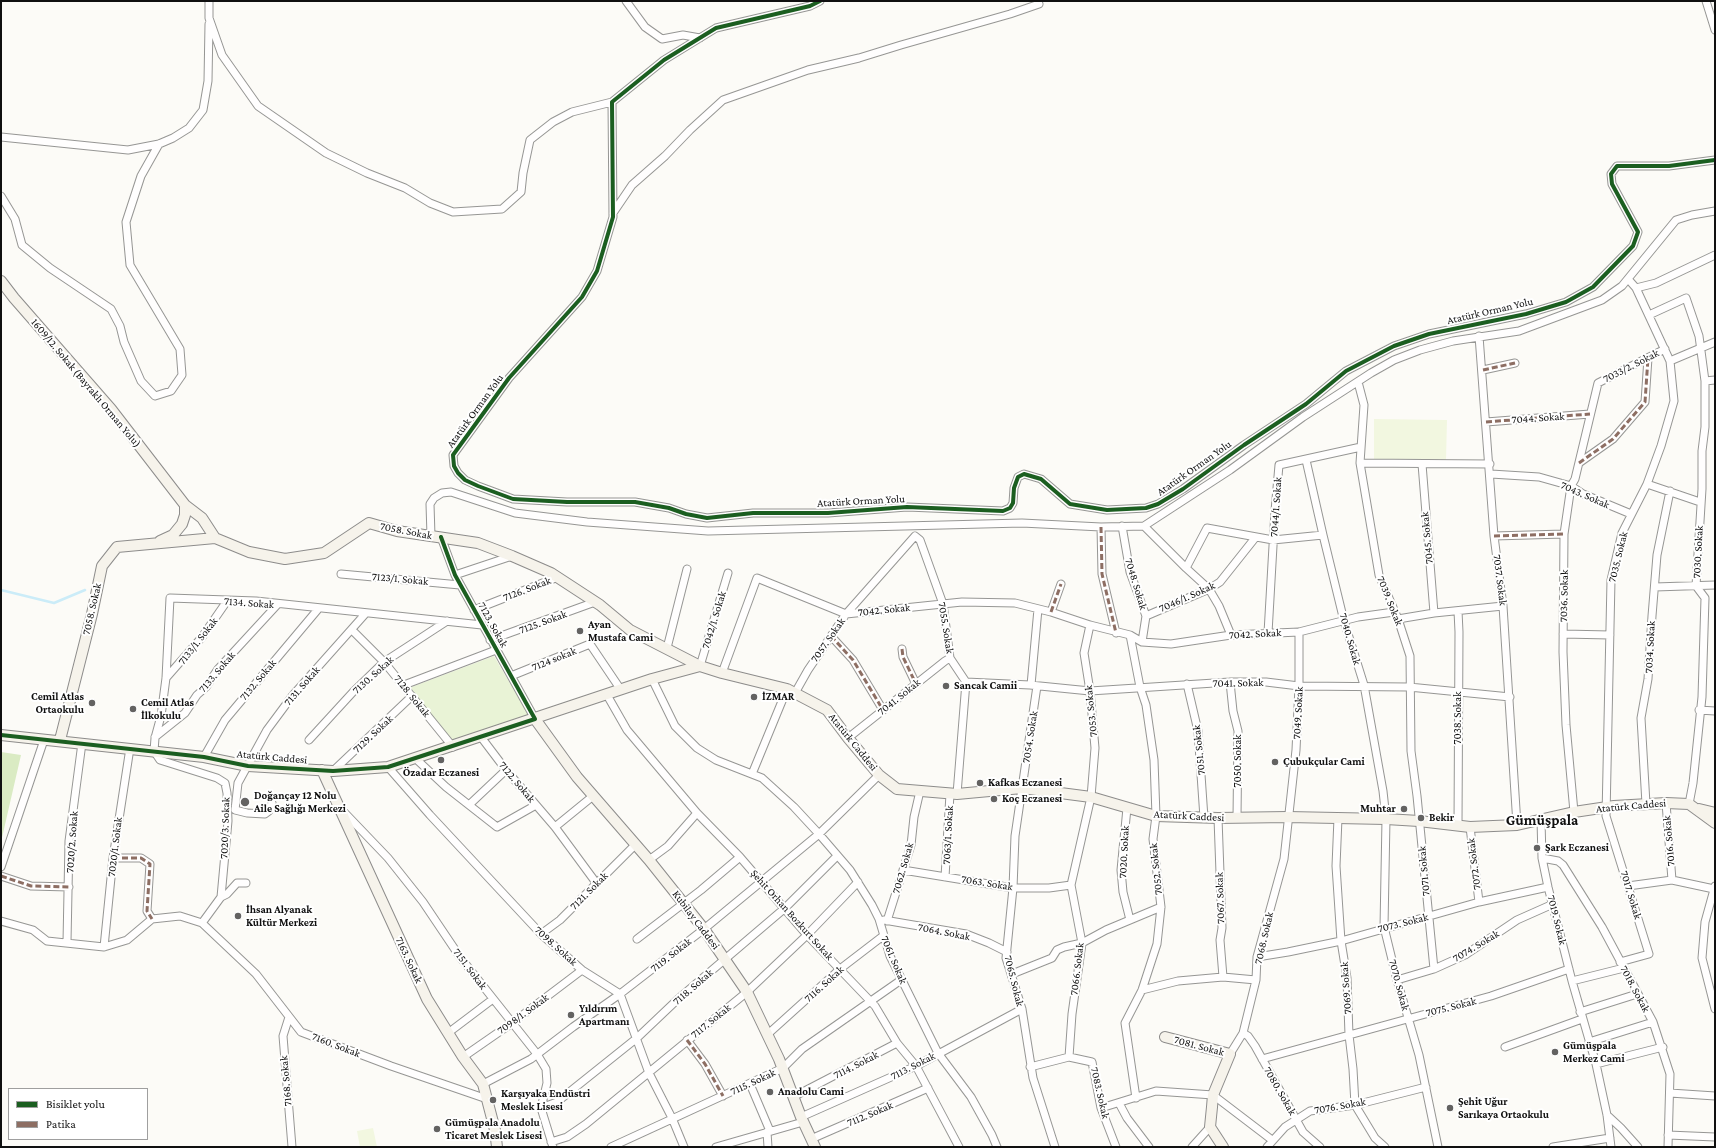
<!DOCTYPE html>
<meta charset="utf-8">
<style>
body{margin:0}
#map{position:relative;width:1716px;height:1148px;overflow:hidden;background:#fcfbf7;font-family:"Crimson Pro",serif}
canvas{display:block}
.frame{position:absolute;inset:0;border:2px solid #101010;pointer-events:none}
.legend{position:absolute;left:8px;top:1088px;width:140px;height:52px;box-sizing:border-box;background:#fff;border:1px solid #9f9f9f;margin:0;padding:5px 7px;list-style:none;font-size:12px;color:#101010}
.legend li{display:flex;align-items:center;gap:8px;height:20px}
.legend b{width:20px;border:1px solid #9f9f9f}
</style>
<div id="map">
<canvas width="1716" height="1148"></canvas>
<div class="frame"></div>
<ul class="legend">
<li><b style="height:5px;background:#1b5e20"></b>Bisiklet yolu</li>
<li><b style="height:5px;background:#8d6e63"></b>Patika</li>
</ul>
</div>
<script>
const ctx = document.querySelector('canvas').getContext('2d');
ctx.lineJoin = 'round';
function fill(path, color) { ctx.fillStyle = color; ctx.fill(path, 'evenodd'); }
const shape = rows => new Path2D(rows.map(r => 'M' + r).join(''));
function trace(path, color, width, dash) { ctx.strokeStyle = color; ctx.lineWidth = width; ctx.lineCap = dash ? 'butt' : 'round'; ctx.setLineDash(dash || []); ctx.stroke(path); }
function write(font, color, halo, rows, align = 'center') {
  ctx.font = font + ' "Crimson Pro",serif'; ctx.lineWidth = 4; ctx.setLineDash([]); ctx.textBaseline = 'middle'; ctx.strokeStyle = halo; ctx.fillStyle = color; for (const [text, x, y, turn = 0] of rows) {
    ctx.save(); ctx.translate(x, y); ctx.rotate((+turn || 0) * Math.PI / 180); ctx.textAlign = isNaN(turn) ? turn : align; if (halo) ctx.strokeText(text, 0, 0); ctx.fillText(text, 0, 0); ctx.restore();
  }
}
fill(shape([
 [494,656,529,716,452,742,409,688]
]), '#e9f3d6');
fill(shape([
 [1,752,21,755,1,842]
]), '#daebc3');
fill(shape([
 [1374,419,1447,420,1446,460,1374,459],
 [373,1128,377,1147,360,1147,357,1131]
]), '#f2f7e0');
trace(shape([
 [1,590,54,603,85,590]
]), '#cbecf8', 2.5);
const street = shape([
 [209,1,209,18,222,55,258,106,326,153,367,173,405,188,430,203,453,212,502,209,521,192,523,173,530,140,553,122,572,112,612,102],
 [626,1,645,27,662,39,683,35,700,38],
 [820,1,810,6,716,28,664,60,612,102,613,217,597,271,582,297,509,378,453,455,454,466,458,473,465,480,478,486,513,499,567,502,635,502,669,508,686,514,707,518,753,513,828,513,907,507,1003,511,1010,508,1013,503,1014,488,1018,477,1024,474,1041,479,1070,504,1107,510,1146,508,1158,504,1183,489,1244,445,1306,404,1346,371,1394,346,1429,334,1526,314,1566,302,1593,287,1633,246,1638,232,1612,184,1611,174,1617,166,1669,166,1715,160],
 [1706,1,1715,30],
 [1,137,128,150,159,144,173,138,189,128,203,110,208,81,209,24],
 [1,196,15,219,22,245,50,268,111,309,120,326,124,342,141,381,155,396,171,391,182,375,180,349,130,265,126,222,141,176,159,144],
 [613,213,632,185,665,156,690,130,723,100,808,70,859,58,901,45,1010,14,1039,4],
 [1636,288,1656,283,1715,255],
 [1649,315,1686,298,1699,336,1705,381,1705,427,1702,451,1702,489,1696,586,1705,598,1702,697,1693,783,1689,804],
 [1479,336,1494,536,1503,606,1517,825],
 [1670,361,1715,342],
 [1483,370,1515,363],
 [1705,381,1715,380],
 [1358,382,1364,405,1360,463,1379,575,1398,619,1410,656,1411,751,1417,796,1434,969],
 [1486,422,1590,414],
 [1306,460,1323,535,1344,621,1364,685,1383,791,1386,819,1384,927,1397,980,1419,1055,1438,1147],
 [1360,463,1490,464],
 [1579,463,1613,439,1645,402,1648,358],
 [1422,464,1434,613],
 [1491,474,1539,477,1571,486,1583,494,1631,514],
 [1647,484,1700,502],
 [1122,526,1130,572,1146,616,1142,642],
 [1144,526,1186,568,1209,589,1219,606,1231,635],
 [1101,527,1102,574,1116,633],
 [431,536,430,504,434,498,442,493,451,492,515,513,587,522,708,531,1022,523,1101,527,1144,526,1230,470,1303,417,1371,373,1394,360,1420,350,1453,341,1519,331,1602,300,1622,286,1676,220,1692,215,1715,211],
 [915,536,920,540,943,604,950,658,966,682,957,794],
 [1494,536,1564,534],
 [441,537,455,575,535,719],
 [1186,568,1207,528,1273,540,1323,535],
 [341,574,460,585],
 [455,575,512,556],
 [1655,587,1715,585],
 [474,610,558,577],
 [1051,612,1061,584],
 [1146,616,1209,589,1220,582,1255,538],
 [1398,619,1434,613,1503,606],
 [352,630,384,662,453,747],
 [1268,633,1275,511,1279,465,1361,447],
 [1563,634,1610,635],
 [1130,635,1140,687,1146,705,1154,760,1156,816,1153,839,1161,907,1157,944,1142,990,1125,1023,1136,1098],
 [831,636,853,660,883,710],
 [490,640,595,602],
 [667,648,687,569],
 [902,649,903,657,916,684],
 [700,666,728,573],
 [722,673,757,578,846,614,962,602,1015,603,1051,612,1090,625,1130,635,1142,642,1171,644,1231,635,1299,632,1358,617,1394,612],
 [511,676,590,644,621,690],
 [166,678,202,637,227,601],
 [652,679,675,726,697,748,716,760,762,778,794,807,819,834,850,870,872,905,879,919,890,956,938,1053,971,1097,992,1135,997,1147],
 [966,682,1030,685,1090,691,1230,682,1266,682,1299,686,1409,687,1510,697],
 [1230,682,1233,711,1238,731,1237,818],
 [1187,684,1198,731,1204,818],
 [404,685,496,650],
 [1031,685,1038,609],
 [1037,686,1015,836,1013,888,1006,958,1022,1009,1033,1078,1055,1147],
 [795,693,808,670,846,614,915,536],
 [607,695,627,730,697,813,740,857,807,935,875,1006,897,1043,916,1066,959,1147],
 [1699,710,1715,711],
 [155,737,185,713,197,695,206,687,218,669,277,605],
 [481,737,506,770,555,827,597,884],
 [848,738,945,661,950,658],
 [309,740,353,692,384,662,447,621],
 [204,757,225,720,319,608],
 [415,758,446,787,497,827,536,805],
 [388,767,430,815,541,934,582,970,620,994,649,1073,672,1118,684,1147],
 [333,771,412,696],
 [752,774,787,689],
 [272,803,269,811,265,814,247,813,235,810,238,783,267,730,293,695,366,613],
 [1666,803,1672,880],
 [470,804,506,770],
 [1646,804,1641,718,1648,679,1652,616,1657,555,1670,491],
 [1127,808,1121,870,1123,892,1130,920],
 [343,811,388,858,423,902,460,957,537,1054,546,1069,547,1083,541,1108,553,1147],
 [1574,812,1566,725,1563,652,1564,534,1571,486,1575,479,1598,383,1665,349],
 [1218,818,1222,928,1220,940,1223,977],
 [1338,818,1336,866,1341,941,1347,978,1349,1035,1353,1069,1355,1105,1375,1138,1385,1147],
 [1541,820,1542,858,1548,887,1572,981,1596,1064,1607,1115,1611,1147],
 [1458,826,1459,632,1458,611],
 [555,827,593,796],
 [1470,827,1479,902],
 [113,858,141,858,150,864,147,911,152,919],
 [1542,858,1558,861,1563,865,1602,927,1653,1022,1670,1074,1668,1147],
 [649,860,668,846,697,813],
 [1,867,44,740],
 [903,870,1013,888,1049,888,1071,885],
 [1,876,31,886,69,887],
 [945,877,950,794],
 [1628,886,1672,880,1714,889],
 [1715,886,1705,922,1702,958,1715,1009],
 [221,897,227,894,237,883,246,883],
 [884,920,966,934,989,943,1007,952],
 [1,921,33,930,47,941,104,947,127,940,152,919,180,916,202,923,256,974,301,1032,391,1066,487,1099],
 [887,921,911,845,914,817,920,791],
 [202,923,221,897,228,821,227,793,225,783,217,778,160,760,154,751,155,738,161,716,166,678,170,598,256,601,482,625],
 [541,934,560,920,635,845],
 [637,939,701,890,740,857],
 [67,942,69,841,82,743],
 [104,947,113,858,130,748],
 [1257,957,1288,952,1341,941,1479,902,1548,887],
 [1620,962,1649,954,1606,816,1611,580,1622,533,1647,484,1661,446,1674,401,1670,361,1636,288,1628,279],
 [1012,974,1052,958,1057,950,1064,947,1082,943,1106,930,1161,907],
 [1397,980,1434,969,1465,955,1517,920,1553,904],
 [1572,981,1624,968],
 [1142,990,1178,981,1223,977,1256,980],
 [1580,1012,1637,994],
 [289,1017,283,1036,292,1147],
 [448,1033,493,999],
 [1243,1033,1248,1036,1255,1046,1303,1132,1320,1147],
 [768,1034,840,969,883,936],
 [687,1040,705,1064,723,1096],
 [1589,1042,1653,1022],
 [1505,1047,1582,1019],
 [1230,1054,1243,1033,1256,980,1257,957,1284,859,1296,750,1299,686,1299,632],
 [463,1057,512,1023,582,970],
 [1069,1057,1092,1062,1101,1108,1116,1147],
 [1262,1059,1491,996,1569,969],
 [1596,1064,1663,1047],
 [1030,1067,1069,1057,1072,1014,1082,943,1071,885,1091,797,1095,748,1090,691,1084,653,1090,625],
 [483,1084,531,1059,573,1027,620,994,704,929,819,834,879,775],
 [750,1084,770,1131],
 [1670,1093,1715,1096],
 [793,1097,897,1043],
 [1119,1103,1127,1118,1149,1147],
 [541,1108,557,1102,637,1038,677,1000,785,908,837,856],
 [1101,1108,1156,1091,1213,1095,1272,1140],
 [1607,1115,1621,1128,1638,1147],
 [801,1117,916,1066,1022,1009],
 [767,1132,768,1147],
 [1668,1135,1715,1137],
 [811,1139,928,1088],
 [551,1142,567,1137,586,1124,747,992,807,935,858,882],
 [611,1147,783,1068,802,1049,901,980],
 [716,1147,803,1122],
 [1192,1147,1210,1127],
 [1267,1147,1285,1127,1310,1111,1355,1105,1426,1087],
 [1553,1147,1610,1138]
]);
const secondary = shape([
 [1,281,14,298,111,409,185,505,202,518,215,538],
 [160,541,173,535,182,524,185,515,185,505],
 [535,719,577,777,649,860,704,929,747,992,779,1059,801,1117,815,1147],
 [1,735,204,757,248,766,333,771,388,767,652,679,700,666],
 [60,740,92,614,102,566,117,547,215,538,249,552,285,559,324,553,369,523,397,531,478,543,512,556,551,573,600,605,630,630,700,666,722,673,787,689,827,710,848,738,879,775,897,789,957,794,1022,788,1091,797,1156,816,1218,818,1288,817,1386,819,1419,821,1470,827,1517,825,1574,812,1614,806,1666,803,1689,804,1715,823],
 [322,770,427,999,463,1057,483,1084,495,1130,497,1147],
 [1699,809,1715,813],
 [1165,1037,1230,1054,1213,1095,1212,1107,1210,1127,1223,1147]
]);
trace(street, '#969694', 9);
trace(secondary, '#8d8c8b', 12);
trace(street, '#fffefe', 7);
trace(secondary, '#f6f3eb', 10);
trace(shape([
 [1483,370,1515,363],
 [1486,422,1590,414],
 [1579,463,1613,439,1645,402,1648,358],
 [1101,527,1102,574,1116,633],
 [1494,536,1564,534],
 [1051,612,1061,584],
 [831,636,853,660,883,710],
 [902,649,903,657,916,684],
 [113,858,141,858,150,864,147,911,152,919],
 [1,876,31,886,69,887],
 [687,1040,705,1064,723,1096]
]), '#8d6e63', 3, [6, 3]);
trace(shape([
 [820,1,810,6,716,28,664,60,612,102,613,217,597,271,582,297,509,378,453,455,454,466,458,473,465,480,478,486,513,499,567,502,635,502,669,508,686,514,707,518,753,513,828,513,907,507,1003,511,1010,508,1013,503,1014,488,1018,477,1024,474,1041,479,1070,504,1107,510,1146,508,1158,504,1183,489,1244,445,1306,404,1346,371,1394,346,1429,334,1526,314,1566,302,1593,287,1633,246,1638,232,1612,184,1611,174,1617,166,1669,166,1715,160],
 [1,735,204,757,248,766,333,771,388,767,535,719,455,575,441,537]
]), '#1b5e20', 4);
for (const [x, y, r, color] of [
 [580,631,4,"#636261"],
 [946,686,4,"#636261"],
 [754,697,4,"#636261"],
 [92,703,4,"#636261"],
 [133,709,4,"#636261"],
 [441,760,4,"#636261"],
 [1275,762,4,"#636261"],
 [980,783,4,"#636261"],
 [994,799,4,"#636261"],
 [245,802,5,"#636261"],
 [1404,809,4,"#636261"],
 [1421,818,4,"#636261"],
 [1537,848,4,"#636261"],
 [238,916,4,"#636261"],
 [571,1015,4,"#636261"],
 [1555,1052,4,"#636261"],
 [770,1092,4,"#636261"],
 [493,1100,4,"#636261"],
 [1450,1108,4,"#636261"],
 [437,1129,4,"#636261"]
]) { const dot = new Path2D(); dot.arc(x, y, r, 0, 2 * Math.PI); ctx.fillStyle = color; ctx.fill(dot); trace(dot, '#fff', 1.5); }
write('11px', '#101010', '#fff', [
 ["Atatürk Orman Yolu",1490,311,-13],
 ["7033/2. Sokak",1631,366,-27],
 ["1609/12. Sokak (Bayraklı Orman Yolu)",86,383,50],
 ["Atatürk Orman Yolu",475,411,-54],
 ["7044. Sokak",1538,418,-4],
 ["Atatürk Orman Yolu",1194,468,-35],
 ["7043. Sokak",1585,495,24],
 ["Atatürk Orman Yolu",861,501,-3],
 ["7044/1. Sokak",1276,507,-86],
 ["7058. Sokak",406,531,11],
 ["7045. Sokak",1427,538,-95],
 ["7030. Sokak",1698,552,-87],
 ["7035. Sokak",1618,557,-76],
 ["7123/1. Sokak",400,579,5],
 ["7037. Sokak",1500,580,83],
 ["7048. Sokak",1136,584,73],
 ["7126. Sokak",527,589,-21],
 ["7036. Sokak",1564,596,-89],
 ["7046/1. Sokak",1187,597,-24],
 ["7039. Sokak",1390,601,68],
 ["7134. Sokak",249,603,4],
 ["7058. Sokak",92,609,-77],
 ["7042. Sokak",884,610,-6],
 ["7042/1. Sokak",714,620,-73],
 ["7125. Sokak",543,622,-20],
 ["7123. Sokak",493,625,61],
 ["7055. Sokak",946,628,81],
 ["7042. Sokak",1255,634,-3],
 ["7040. Sokak",1350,639,74],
 ["7057. Sokak",828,640,-55],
 ["7133/1. Sokak",198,641,-52],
 ["7034. Sokak",1650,647,-87],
 ["7124 sokak",554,659,-22],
 ["7133. Sokak",217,672,-50],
 ["7130. Sokak",373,675,-42],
 ["7132. Sokak",258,680,-50],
 ["7041. Sokak",1238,683,-1],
 ["7131. Sokak",302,686,-49],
 ["7128. Sokak",412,696,51],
 ["7041. Sokak",899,697,-39],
 ["7053. Sokak",1091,711,-96],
 ["7049. Sokak",1298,713,-87],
 ["7038. Sokak",1458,718,-90],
 ["7129. Sokak",373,734,-43],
 ["7054. Sokak",1030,737,-81],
 ["Atatürk Caddesi",853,742,51],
 ["7051. Sokak",1199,750,-96],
 ["Atatürk Caddesi",272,757,5],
 ["7050. Sokak",1238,761,-90],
 ["7122. Sokak",517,782,50],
 ["Atatürk Caddesi",1631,806,-5],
 ["Atatürk Caddesi",1189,816,3],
 ["7020/3. Sokak",225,828,-88],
 ["7063/1. Sokak",948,835,-87],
 ["7016. Sokak",1669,841,-95],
 ["7020/2. Sokak",72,842,-86],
 ["7020/1. Sokak",115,847,-83],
 ["7020. Sokak",1124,852,-87],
 ["7072. Sokak",1474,864,-97],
 ["7062. Sokak",903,868,-74],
 ["7052. Sokak",1156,869,-96],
 ["7071. Sokak",1424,871,-95],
 ["7063. Sokak",987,883,9],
 ["7121. Sokak",589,891,-45],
 ["7017. Sokak",1631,895,73],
 ["7067. Sokak",1220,898,-92],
 ["Şehit Orhan Bozkurt Sokak",792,915,48],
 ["Kubilay Caddesi",696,920,53],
 ["7019. Sokak",1557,920,76],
 ["7073. Sokak",1403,923,-14],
 ["7064. Sokak",944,932,11],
 ["7068. Sokak",1264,938,-77],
 ["7098. Sokak",556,946,42],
 ["7074. Sokak",1476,946,-31],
 ["7119. Sokak",671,955,-38],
 ["7163. Sokak",409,960,65],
 ["7061. Sokak",894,960,67],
 ["7151. Sokak",470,969,53],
 ["7066. Sokak",1077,969,-83],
 ["7065. Sokak",1014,981,76],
 ["7116. Sokak",824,984,-42],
 ["7070. Sokak",1399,985,75],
 ["7118. Sokak",693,987,-41],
 ["7069. Sokak",1346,988,-94],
 ["7018. Sokak",1635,989,62],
 ["7075. Sokak",1451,1007,-14],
 ["7098/1. Sokak",523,1014,-36],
 ["7117. Sokak",711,1021,-39],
 ["7160. Sokak",336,1045,21],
 ["7081. Sokak",1199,1046,15],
 ["7114. Sokak",856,1065,-27],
 ["7113. Sokak",913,1066,-27],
 ["7168. Sokak",286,1081,-95],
 ["7115. Sokak",753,1082,-25],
 ["7080. Sokak",1280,1091,60],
 ["7083. Sokak",1100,1093,77],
 ["7076. Sokak",1340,1106,-10],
 ["7112. Sokak",870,1114,-23]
]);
write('bold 11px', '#101010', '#fff', [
 ["Ayan",588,625],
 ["Mustafa Cami",588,638],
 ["Sancak Camii",954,686],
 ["Cemil Atlas",84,697,"right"],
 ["Ortaokulu",84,710,"right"],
 ["İZMAR",762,697],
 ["Cemil Atlas",141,703],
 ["İlkokulu",141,716],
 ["Çubukçular Cami",1283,762],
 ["Özadar Eczanesi",441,773,"center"],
 ["Kafkas Eczanesi",988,783],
 ["Doğançay 12 Nolu",254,796],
 ["Aile Sağlığı Merkezi",254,809],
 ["Koç Eczanesi",1002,799],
 ["Muhtar",1396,809,"right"],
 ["Bekir",1429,818],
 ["Şark Eczanesi",1545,848],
 ["İhsan Alyanak",246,910],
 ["Kültür Merkezi",246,923],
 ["Yıldırım",579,1009],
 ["Apartmanı",579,1022],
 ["Gümüşpala",1563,1046],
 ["Merkez Cami",1563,1059],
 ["Anadolu Cami",778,1092],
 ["Karşıyaka Endüstri",501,1094],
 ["Meslek Lisesi",501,1107],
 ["Şehit Uğur",1458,1102],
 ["Sarıkaya Ortaokulu",1458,1115],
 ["Gümüşpala Anadolu",445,1123],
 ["Ticaret Meslek Lisesi",445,1136]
], 'left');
write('bold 15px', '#101010', '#fff', [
 ["Gümüşpala",1542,820]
]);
</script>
